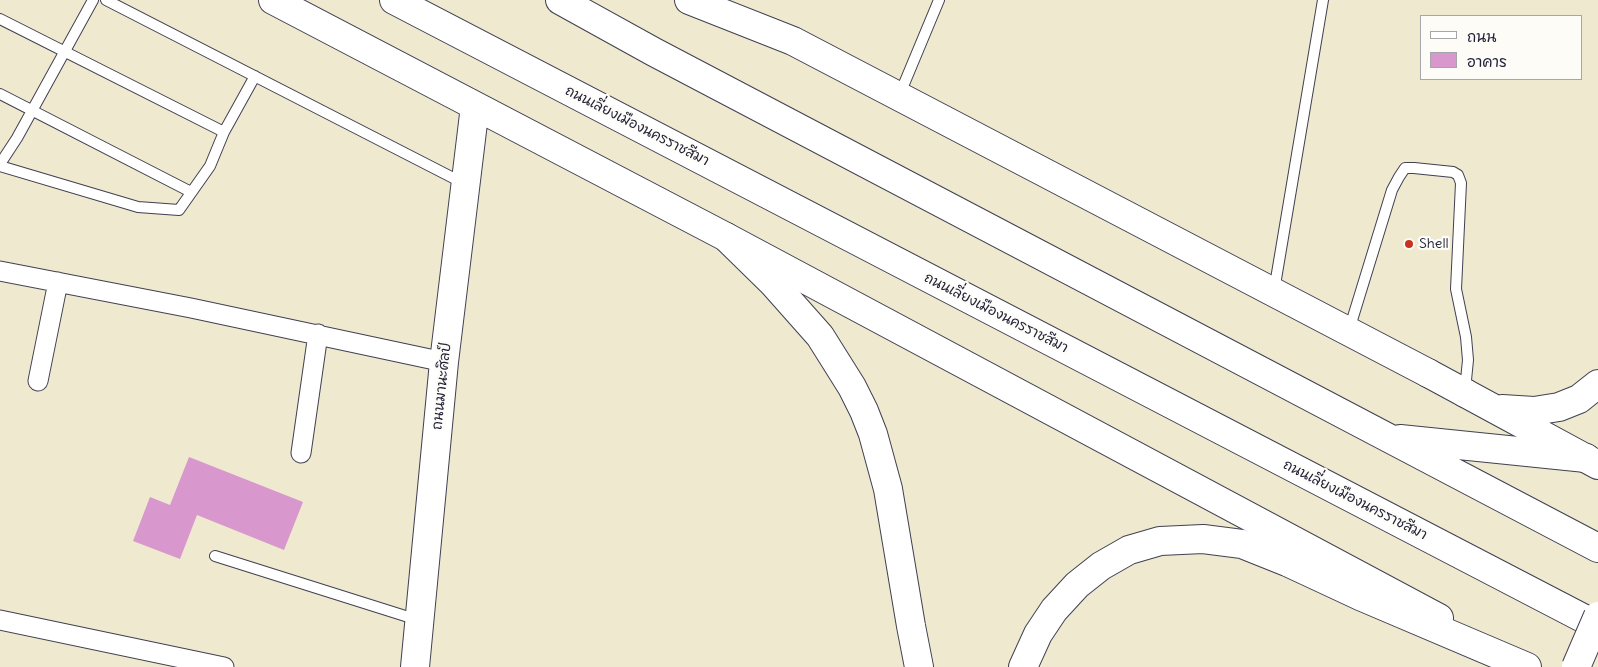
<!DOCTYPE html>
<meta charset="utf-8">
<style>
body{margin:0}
#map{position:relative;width:1598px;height:667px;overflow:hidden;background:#eee9cf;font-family:Delius,"Playpen Sans Thai",sans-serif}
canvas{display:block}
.legend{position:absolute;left:1420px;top:15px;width:162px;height:65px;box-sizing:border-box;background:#fdfcf7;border:1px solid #a5a5ac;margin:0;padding:6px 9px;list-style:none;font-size:15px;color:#22223b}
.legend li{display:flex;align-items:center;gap:10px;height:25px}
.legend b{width:25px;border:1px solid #a5a5ac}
</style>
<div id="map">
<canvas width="1598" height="667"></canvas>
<ul class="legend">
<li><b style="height:6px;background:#fff"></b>ถนน</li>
<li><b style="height:14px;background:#d897cd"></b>อาคาร</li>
</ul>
</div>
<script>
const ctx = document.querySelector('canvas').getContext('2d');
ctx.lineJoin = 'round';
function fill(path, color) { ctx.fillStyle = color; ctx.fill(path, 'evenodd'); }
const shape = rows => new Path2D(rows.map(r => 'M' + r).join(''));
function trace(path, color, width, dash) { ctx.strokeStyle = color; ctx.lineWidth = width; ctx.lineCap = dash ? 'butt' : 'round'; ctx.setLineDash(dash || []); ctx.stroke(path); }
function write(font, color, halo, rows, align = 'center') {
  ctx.font = font + ' Delius,"Playpen Sans Thai",sans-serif'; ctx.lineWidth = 4.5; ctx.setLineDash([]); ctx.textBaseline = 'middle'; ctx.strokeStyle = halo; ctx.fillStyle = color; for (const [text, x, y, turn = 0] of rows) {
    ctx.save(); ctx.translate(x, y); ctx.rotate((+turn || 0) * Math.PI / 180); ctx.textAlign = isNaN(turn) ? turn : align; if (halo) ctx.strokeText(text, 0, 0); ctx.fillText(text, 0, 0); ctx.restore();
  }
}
fill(shape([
 [189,457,303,502,284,550,197,515,180,559,133,541,150,497,170,505]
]), '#d897cd');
const lane = shape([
 [106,0,465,184],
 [0,19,224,132],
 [0,94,191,192],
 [899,96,939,0],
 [0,164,17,138,93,0],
 [0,166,138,207,179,210,210,166,224,132,255,76],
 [1274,291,1323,0],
 [1349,330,1392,190,1399,177,1405,168,1414,168,1453,172,1458,175,1461,183,1456,289,1466,337,1468,360,1465,390],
 [215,556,418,620]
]);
const street = shape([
 [0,271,191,308,444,362],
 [38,381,58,282],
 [301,453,318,334],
 [0,620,224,667]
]);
const secondary = shape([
 [273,0,726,237,1439,618],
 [689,0,793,41,1428,373],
 [1465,393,1598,465],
 [1502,409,1534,411,1559,407,1579,399,1598,384],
 [415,667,444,362,475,106]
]);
const highway = shape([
 [394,0,1598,626],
 [560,0,654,52,1598,548],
 [726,237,773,283,820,336,852,387,864,411,873,434,888,489,911,626,919,667],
 [1428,373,1465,393],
 [1400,439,1586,458],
 [1023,667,1038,634,1054,610,1077,585,1101,566,1129,550,1160,541,1203,539,1242,544,1287,562,1360,596,1527,667]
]);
trace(lane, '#414051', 12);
trace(street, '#414051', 21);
trace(secondary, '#414051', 30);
trace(highway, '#414051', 30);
trace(lane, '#fff', 10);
trace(street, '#fff', 19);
trace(secondary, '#fff', 28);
trace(highway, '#fff', 28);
const highwayBridge = shape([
 [1576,667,1598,616]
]);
trace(highwayBridge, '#414051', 30, []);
trace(highwayBridge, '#fff', 28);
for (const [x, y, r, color] of [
 [1409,244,5,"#c8321e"]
]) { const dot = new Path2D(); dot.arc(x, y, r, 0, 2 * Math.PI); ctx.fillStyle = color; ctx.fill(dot); trace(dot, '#fdfcf7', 2); }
write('14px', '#22223b', '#fdfcf7', [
 ["ถนนเลี่ยงเมืองนครราชสีมา",637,126,27],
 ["ถนนเลี่ยงเมืองนครราชสีมา",996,313,27],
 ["ถนนมานะศิลป์",442,386,-84],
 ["ถนนเลี่ยงเมืองนครราชสีมา",1355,500,27]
]);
write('14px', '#22223b', '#fdfcf7', [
 ["Shell",1419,244]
], 'left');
</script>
